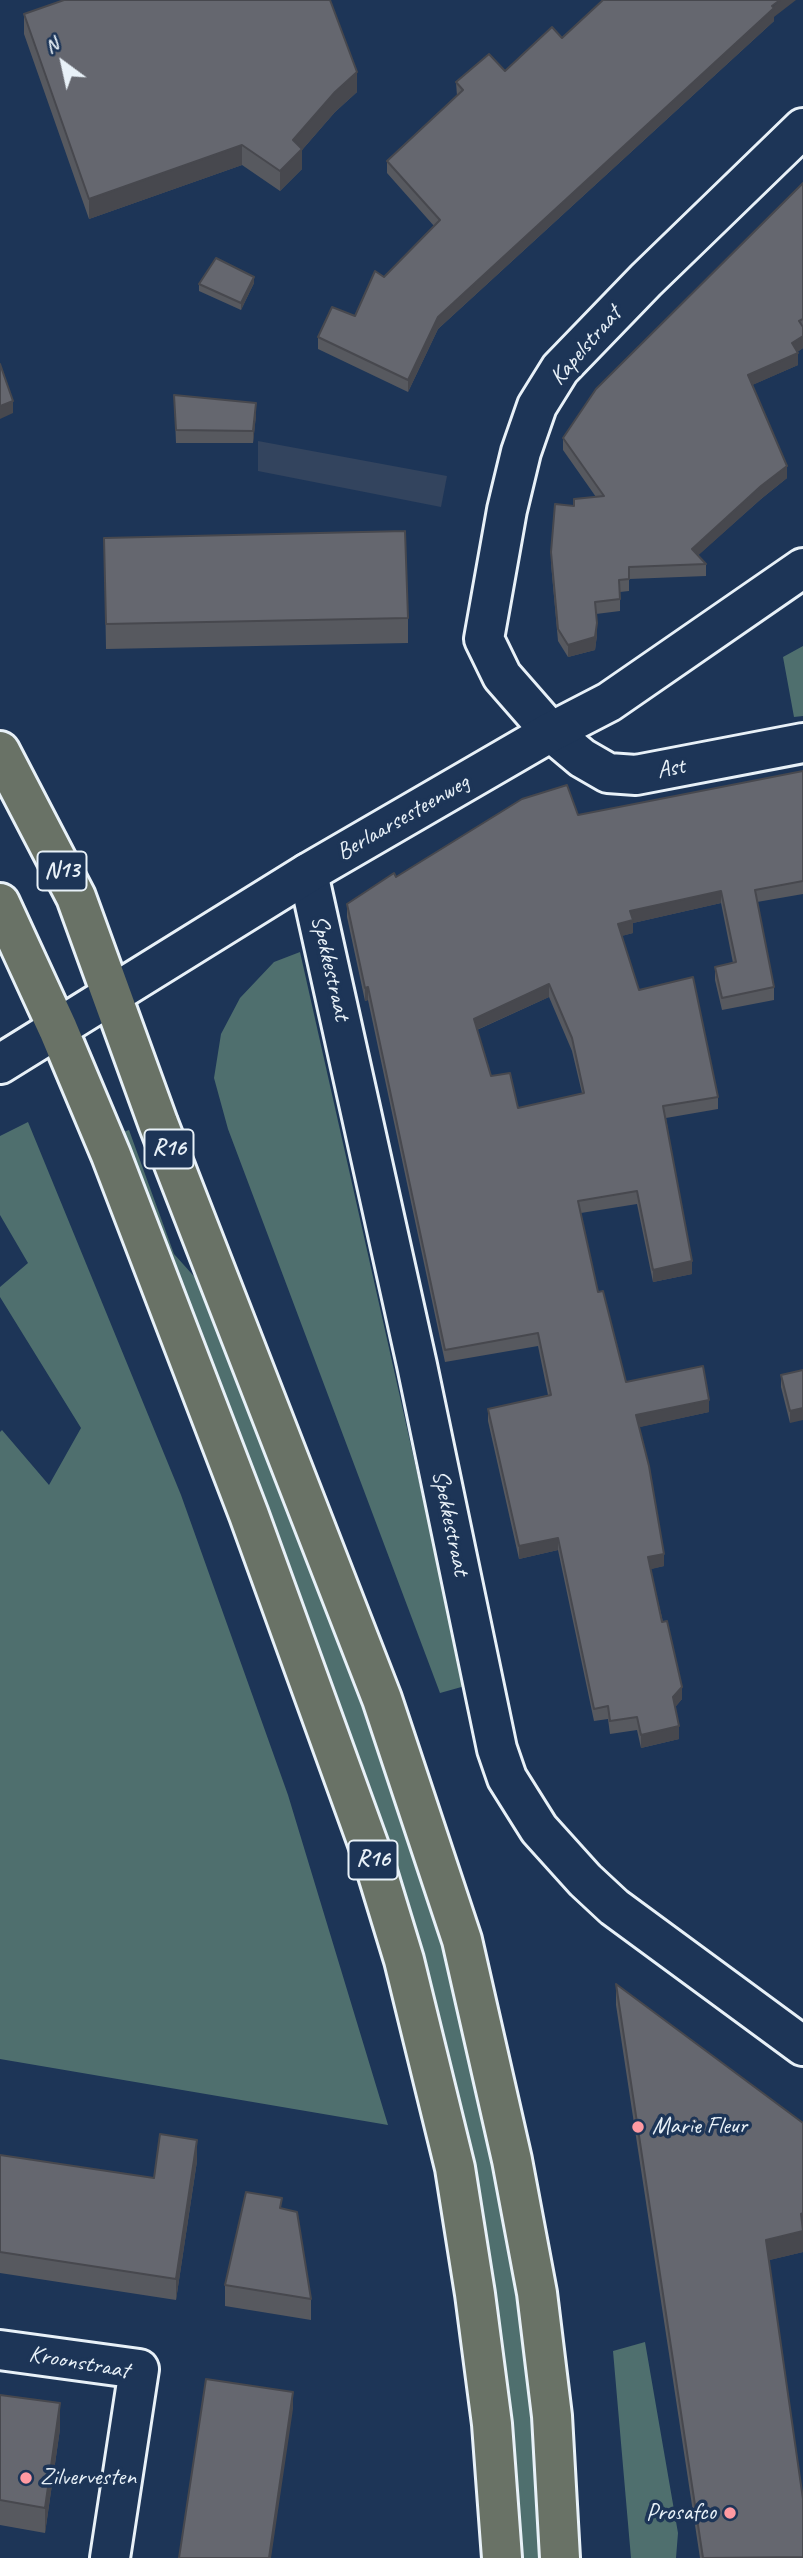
<!DOCTYPE html>
<style>
body{margin:0}
#map{position:relative;width:803px;height:2558px;overflow:hidden;background:#1d3557;font-family:Caveat,sans-serif}
canvas{display:block}
.north{position:absolute;left:28px;top:28px;width:70px;height:70px;-webkit-text-stroke:5px #1d3557;paint-order:stroke;rotate:327deg;font-size:19px;font-weight:700;line-height:28px;text-align:center;color:#e8f1f8}
.north::after{content:'';display:block;margin:auto;width:24px;height:32px;background:#e8f1f8;clip-path:polygon(50% 0,100% 100%,50% 72%,0 100%)}
</style>
<div id="map">
<canvas width="803" height="2558"></canvas>
<div class="north">N</div>
</div>
<script>
const ctx = document.querySelector('canvas').getContext('2d');
ctx.lineJoin = 'round';
function fill(path, color) { ctx.fillStyle = color; ctx.fill(path, 'evenodd'); }
const shape = rows => new Path2D(rows.map(r => 'M' + r).join(''));
function trace(path, color, width, dash) { ctx.strokeStyle = color; ctx.lineWidth = width; ctx.lineCap = dash ? 'butt' : 'round'; ctx.setLineDash(dash || []); ctx.stroke(path); }
function write(font, color, halo, rows, align = 'center') {
  ctx.font = font + ' Caveat,sans-serif'; ctx.lineWidth = 7; ctx.setLineDash([]); ctx.textBaseline = 'middle'; ctx.strokeStyle = halo; ctx.fillStyle = color; for (const [text, x, y, turn = 0] of rows) {
    ctx.save(); ctx.translate(x, y); ctx.rotate((+turn || 0) * Math.PI / 180); ctx.textAlign = isNaN(turn) ? turn : align; if (halo) ctx.strokeText(text, 0, 0); ctx.fillText(text, 0, 0); ctx.restore();
  }
}
fill(shape([
 [258,441,447,476,441,507,258,471]
]), '#33445e');
fill(shape([
 [803,646,803,716,794,717,783,657],
 [300,952,465,1686,440,1693,228,1129,214,1078,221,1034,240,998,274,962],
 [28,1122,181,1495,288,1795,388,2125,0,2059,0,1432,2,1430,49,1485,81,1428,0,1297,0,1287,28,1263,0,1215,0,1136],
 [129,1130,174,1254,218,1303,432,1890,500,2158,543,2413,551,2558,510,2558,464,2165,114,1135],
 [645,2342,678,2533,676,2558,631,2558,613,2351]
]), '#4f6f6e');
const minor = shape([
 [803,128,646,280,560,369,537,406,521,452,507,510,484,639,502,676,551,732,582,758,608,773,636,775,803,743],
 [308,873,417,1365,497,1749,507,1778,539,1829,585,1880,614,1907,803,2046],
 [0,2350,139,2369,110,2558]
]);
const tertiary = shape([
 [0,1064,308,873,551,732,609,702,803,568]
]);
const primary = shape([
 [0,751,76,897,158,1123,382,1699,462,1940,512,2160,537,2293,552,2416,560,2558],
 [0,903,58,1029,111,1155,249,1515,371,1852,404,1960,455,2168,475,2294,492,2424,502,2558]
]);
trace(minor, '#e8f1f8', 44);
trace(tertiary, '#e8f1f8', 44);
trace(primary, '#e8f1f8', 44);
trace(minor, '#1d3557', 38);
trace(tertiary, '#1d3557', 38);
trace(primary, '#697266', 38);
fill(shape([
 [24,14,357,92,335,112,302,150,302,169,280,191,242,165,89,219,24,34],
 [774,17,774,21,438,329,408,392,318,349,318,337,355,316,384,277,434,226,387,173,387,161,457,96,456,82,505,71,562,38],
 [803,183,803,348,797,352,798,365,752,385,787,478,761,499,698,555,706,564,706,576,629,579,629,591,620,592,620,611,596,614,597,635,595,650,568,657,558,641,551,564,551,552,574,506,596,497,563,450,563,438],
 [254,283,241,310,199,291,199,284],
 [174,395,256,415,253,443,176,443],
 [104,538,408,618,408,643,106,649],
 [803,771,803,894,757,902,774,987,774,1000,722,1010,715,980,715,967,733,963,721,903,633,923,633,933,621,936,639,990,718,1097,718,1109,666,1118,692,1274,653,1282,637,1204,581,1213,598,1292,626,1382,709,1412,639,1427,664,1566,650,1569,682,1699,675,1707,679,1739,641,1748,637,1730,610,1734,608,1719,594,1721,558,1550,519,1559,488,1421,488,1409,548,1395,538,1346,445,1362,368,1000,365,1001,347,917,347,904,396,877,578,815],
 [549,997,572,1051,582,1093,518,1108,491,1076,477,1030],
 [803,1370,790,1423,781,1387,781,1375],
 [616,1984,803,2252,769,2260,803,2499,803,2558,700,2558,616,2005],
 [0,2155,154,2178,197,2161,176,2300,0,2273],
 [282,2208,311,2299,311,2320,225,2306,225,2285],
 [0,2395,60,2429,45,2533,0,2525]
]), '#57595f');
fill(shape([
 [780,0,796,0,774,17,774,21,438,329,408,392,408,380,438,317],
 [357,72,357,92,335,112,302,150,302,169,280,191,280,171,293,140,335,92],
 [242,145,242,165,89,219,89,199],
 [254,277,254,283,241,310,241,303],
 [803,336,803,348,793,355,798,353,798,365,748,387,748,375],
 [13,401,13,413,0,419,0,406],
 [256,403,256,415,253,443,253,431],
 [787,466,787,478,761,499,692,561,692,549,761,486],
 [597,623,597,635,595,650,568,657,568,645],
 [721,891,721,903,633,923,633,933,618,937,618,924,630,911],
 [549,984,549,997,474,1031,474,1019],
 [368,987,368,1000,365,1001,365,988],
 [692,1261,692,1274,653,1282,653,1270],
 [709,1400,709,1412,636,1428,636,1415],
 [803,1408,803,1420,790,1423,790,1411],
 [558,1538,558,1550,519,1559,519,1546],
 [664,1554,664,1566,648,1570,648,1557],
 [682,1687,682,1699,673,1710,673,1697],
 [679,1726,679,1739,641,1748,641,1735],
 [197,2140,197,2161,176,2300,176,2279],
 [803,2213,803,2252,766,2261,766,2240],
 [293,2392,293,2409,271,2558,269,2558],
 [60,2403,60,2429,45,2533,45,2508]
]), '#47484e');
const building = shape([
 [64,0,330,0,357,72,335,92,293,140,302,149,280,171,242,145,89,199,24,14,64,0],
 [603,0,780,0,772,6,774,8,438,317,408,380,318,337,332,307,355,316,375,271,384,277,440,220,387,161,463,90,456,82,489,54,505,71,552,27,562,38,603,0],
 [803,183,803,319,799,321,803,327,803,336,792,343,798,353,748,375,787,466,761,486,692,549,706,564,629,567,629,579,619,580,620,599,595,602,597,623,595,637,568,645,558,629,551,552,555,504,574,506,574,499,604,496,563,438,596,389,803,183],
 [216,258,254,277,241,303,199,284,216,258],
 [0,364,13,401,0,406,0,364],
 [174,395,256,403,253,431,176,430,174,395],
 [405,531,408,618,106,624,104,538,405,531],
 [803,771,803,881,755,890,774,987,722,998,715,967,736,962,721,891,630,911,633,920,618,924,639,990,693,977,718,1097,663,1106,692,1261,653,1270,637,1191,578,1201,598,1292,603,1291,626,1382,703,1366,709,1400,636,1415,649,1466,664,1554,648,1557,662,1622,667,1621,682,1687,673,1697,679,1726,641,1735,637,1717,610,1721,608,1706,594,1709,558,1538,519,1546,488,1409,551,1395,538,1333,445,1350,368,987,365,988,347,904,394,873,396,877,522,799,567,785,578,815,803,771],
 [549,984,572,1038,584,1093,518,1108,510,1073,491,1076,474,1019,549,984],
 [803,1370,803,1408,790,1411,781,1375,803,1370],
 [616,1984,803,2123,803,2213,801,2214,803,2231,766,2240,803,2499,803,2557,703,2558,616,1984],
 [160,2134,197,2140,176,2279,0,2252,0,2155,154,2178,160,2134],
 [246,2192,282,2198,280,2208,297,2212,311,2299,225,2285,246,2192],
 [206,2379,293,2392,269,2558,179,2558,206,2379],
 [0,2395,60,2403,45,2508,0,2500,0,2395]
]);
fill(building, '#65676f');
trace(building, '#47484e', 2);
for (const [x, y, r, color] of [
 [638,2127,7,"#ff9aa2"],
 [26,2478,7,"#ff9aa2"],
 [730,2513,7,"#ff9aa2"]
]) { const dot = new Path2D(); dot.arc(x, y, r, 0, 2 * Math.PI); ctx.fillStyle = color; ctx.fill(dot); trace(dot, '#1d3557', 2.5); }
for (const [x, y, w] of [
 [62,871,49],
 [169,1149,49],
 [373,1860,49]
]) { const box = new Path2D(); box.roundRect(x - w / 2, y - 19.5, w, 39, 5); ctx.fillStyle = '#1d3557'; ctx.fill(box); trace(box, '#e8f1f8', 2); }
write('bold 23px', '#e8f1f8', null, [
 ["N13",62,871],
 ["R16",169,1149],
 ["R16",373,1860]
]);
write('24px', '#e8f1f8', '#1d3557', [
 ["Kapelstraat",586,346,-49],
 ["Ast",671,769,-11],
 ["Berlaarsesteenweg",403,818,-30],
 ["Spekkestraat",330,968,77],
 ["Spekkestraat",450,1523,78],
 ["Kroonstraat",79,2363,10]
]);
write('24px', '#e8f1f8', '#1d3557', [
 ["Marie Fleur",652,2127],
 ["Zilvervesten",40,2478],
 ["Prosafco",716,2513,"right"]
], 'left');
</script>
